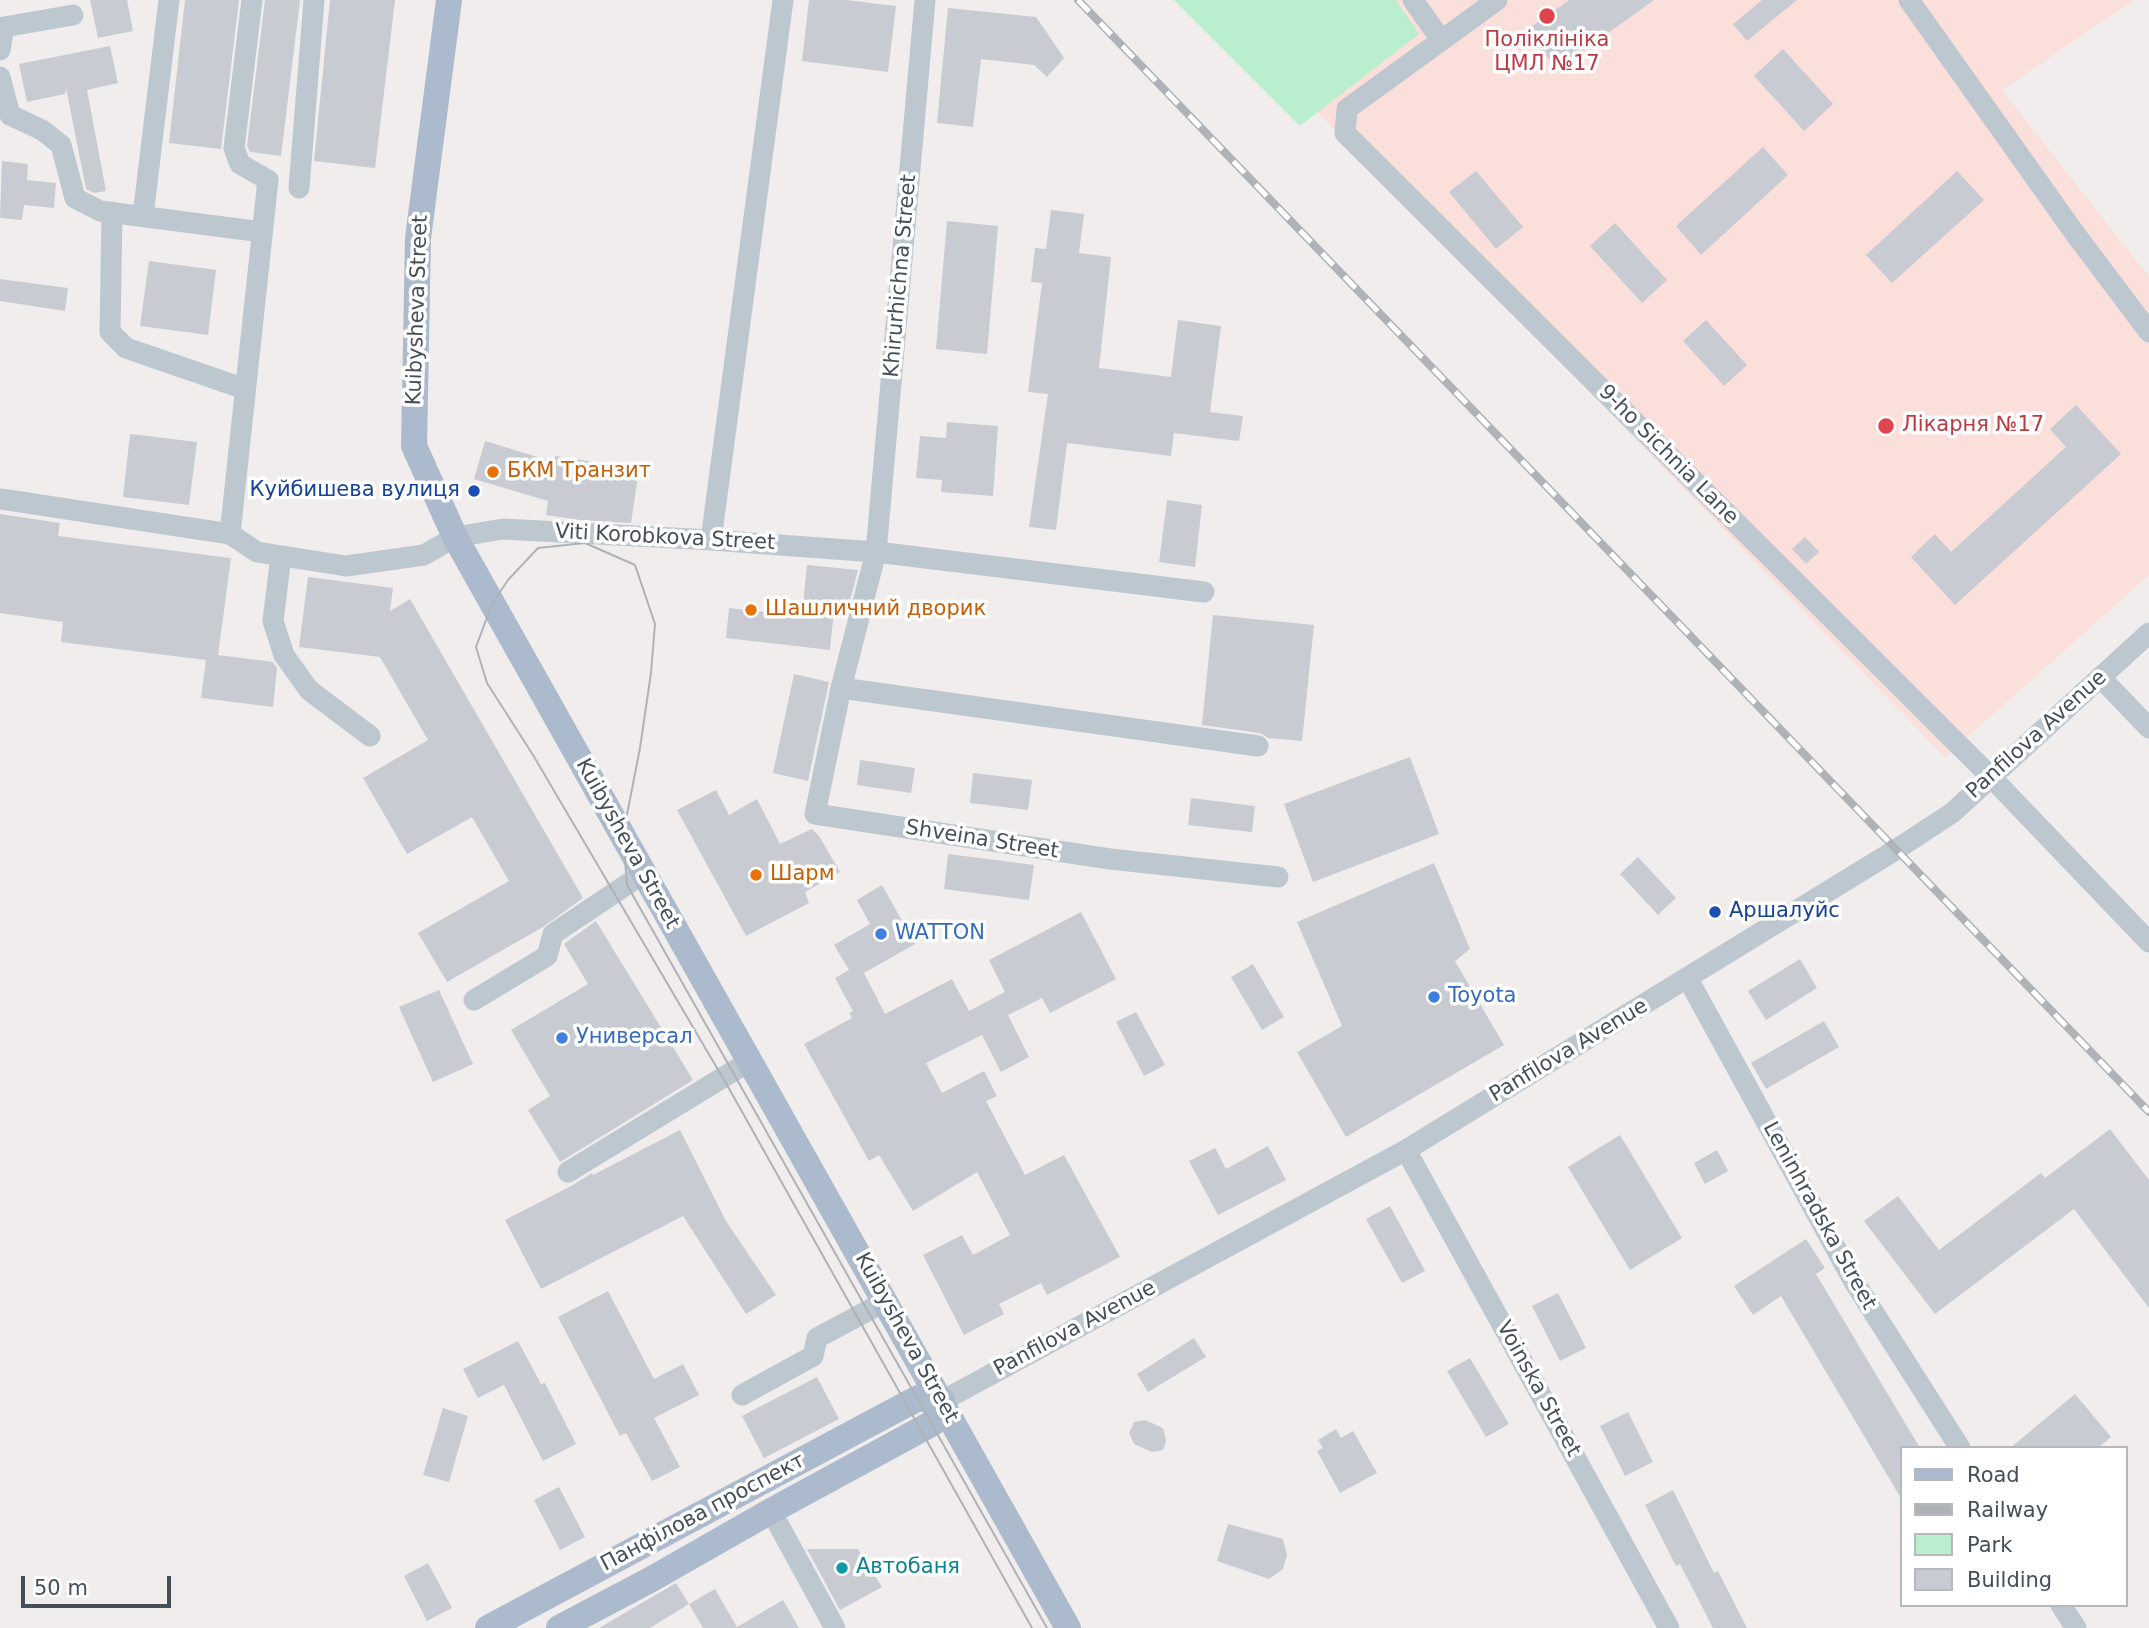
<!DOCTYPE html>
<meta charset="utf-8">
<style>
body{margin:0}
#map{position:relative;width:2149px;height:1628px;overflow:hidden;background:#f0edec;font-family:"DejaVu Sans",sans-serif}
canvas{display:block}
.legend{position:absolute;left:1900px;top:1446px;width:228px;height:161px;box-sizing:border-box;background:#fff;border:2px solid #b5b9bd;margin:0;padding:9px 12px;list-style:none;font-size:21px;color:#454f5a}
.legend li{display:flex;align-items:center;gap:14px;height:35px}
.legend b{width:35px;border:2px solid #b5b9bd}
.scale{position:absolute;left:21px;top:1576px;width:150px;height:32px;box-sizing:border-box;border:4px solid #454f5a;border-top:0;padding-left:9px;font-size:21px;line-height:24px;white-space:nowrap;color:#454f5a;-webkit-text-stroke:5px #fff;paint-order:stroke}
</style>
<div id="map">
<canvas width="2149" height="1628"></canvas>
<ul class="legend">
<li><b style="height:9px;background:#abbbcd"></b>Road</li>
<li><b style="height:9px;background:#afb2b7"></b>Railway</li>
<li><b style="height:19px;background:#b9efcf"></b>Park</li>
<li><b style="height:19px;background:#c9cbd3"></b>Building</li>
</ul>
<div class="scale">50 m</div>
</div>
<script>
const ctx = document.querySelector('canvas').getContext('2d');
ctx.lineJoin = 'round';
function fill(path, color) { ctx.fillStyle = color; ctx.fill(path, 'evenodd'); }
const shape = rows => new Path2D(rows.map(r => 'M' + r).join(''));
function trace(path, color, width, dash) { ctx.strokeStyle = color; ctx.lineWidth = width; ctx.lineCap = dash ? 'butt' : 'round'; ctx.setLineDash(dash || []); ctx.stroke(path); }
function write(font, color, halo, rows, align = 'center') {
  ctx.font = font + ' "DejaVu Sans",sans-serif'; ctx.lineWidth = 7; ctx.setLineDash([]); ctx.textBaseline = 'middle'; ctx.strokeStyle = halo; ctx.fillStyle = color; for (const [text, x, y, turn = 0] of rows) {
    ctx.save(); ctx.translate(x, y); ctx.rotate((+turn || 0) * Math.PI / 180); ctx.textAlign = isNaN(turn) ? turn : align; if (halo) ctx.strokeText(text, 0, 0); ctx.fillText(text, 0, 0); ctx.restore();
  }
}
fill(shape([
 [1208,0,2134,0,2002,90,2149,277,2149,575,1945,757]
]), '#fbdfdb');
fill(shape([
 [1174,0,1396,0,1419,34,1300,126]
]), '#b9efcf');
fill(shape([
 [90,0,127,0,133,31,98,38],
 [185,0,239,0,221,149,169,143],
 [265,0,300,0,281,156,250,152,247,146],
 [330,0,395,0,375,168,314,161],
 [809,0,846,0,896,6,888,72,802,61],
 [1569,0,1654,0,1557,70,1527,30],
 [1762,0,1797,0,1747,41,1733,24],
 [948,8,1036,17,1064,58,1047,77,1034,65,981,59,973,127,937,123],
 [110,46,118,83,87,90,106,191,94,193,86,189,66,88,65,94,27,102,19,64],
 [1783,49,1833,104,1804,131,1754,76],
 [1763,147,1788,175,1701,255,1676,226],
 [2,161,28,164,27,180,56,183,54,208,24,205,22,220,0,218],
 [1476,171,1523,227,1496,249,1449,192],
 [1957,171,1984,200,1892,283,1866,255],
 [1051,210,1084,214,1079,253,1111,257,1099,368,1171,377,1178,320,1221,326,1210,412,1243,416,1239,441,1174,433,1171,456,1067,443,1056,530,1029,527,1048,394,1028,392,1042,283,1031,282,1035,248,1046,249],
 [947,221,998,226,987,354,936,349],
 [1615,223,1667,280,1642,303,1590,246],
 [149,261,216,270,208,335,140,326],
 [0,279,68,288,65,311,0,301],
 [1706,320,1747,365,1724,386,1683,341],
 [2076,405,2121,454,1955,605,1911,557,1935,534,1951,552,2066,447,2050,429],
 [947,422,998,426,993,496,941,492,942,480,916,478,920,436,946,438],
 [130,434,197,442,189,505,123,497],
 [485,441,554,462,555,456,639,469,631,523,580,520,546,515,548,501,474,479],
 [1167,500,1202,505,1195,567,1159,562],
 [0,514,60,523,58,536,231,558,218,655,273,662,277,668,273,707,201,698,206,660,61,642,63,622,0,613],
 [1805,537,1819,552,1806,564,1792,549],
 [807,565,858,570,847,612,834,611,830,650,726,638,729,608,802,616],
 [308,577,393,588,390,611,410,599,583,898,543,927,447,982,418,933,509,881,472,817,407,854,363,778,428,740,380,657,299,647],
 [1213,615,1314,625,1302,741,1268,738,1260,733,1202,725],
 [794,674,829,682,808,781,773,773],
 [1410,757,1439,834,1313,882,1284,804],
 [860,760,915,768,911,793,857,785],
 [973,773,1032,780,1028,810,970,803],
 [716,790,729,815,757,799,780,844,812,829,819,836,840,872,805,892,809,903,746,936,677,810],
 [1191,798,1255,806,1252,832,1188,825],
 [948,854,1034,865,1029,900,944,889],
 [1638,857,1676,898,1658,915,1620,874],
 [1434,863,1470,949,1455,961,1504,1045,1346,1137,1297,1052,1342,1026,1297,922],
 [882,885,915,944,864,973,885,1014,952,979,969,1011,1005,992,989,960,1081,912,1116,979,1050,1013,1042,998,1008,1015,1029,1057,1001,1072,982,1035,926,1063,942,1093,984,1071,997,1096,986,1101,1025,1175,1064,1155,1120,1257,1047,1295,1041,1283,999,1304,1004,1314,964,1335,923,1255,962,1235,973,1255,1010,1235,977,1172,913,1211,879,1155,869,1161,804,1044,852,1018,849,1013,853,1011,835,978,849,970,834,945,870,924,857,900],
 [596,921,693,1080,560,1162,528,1110,550,1096,511,1030,588,984,564,944],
 [1800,959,1817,988,1766,1020,1748,991],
 [1253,964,1284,1017,1262,1030,1231,977],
 [439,990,473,1064,433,1082,399,1007],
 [1136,1012,1165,1065,1144,1076,1116,1022],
 [1824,1021,1839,1047,1766,1089,1751,1063],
 [2110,1129,2149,1180,2149,1308,2074,1209,1935,1314,1864,1221,1898,1196,1939,1250,2041,1173,2045,1178],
 [680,1130,726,1221,776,1295,746,1314,683,1216,541,1289,505,1220,573,1185,592,1173,593,1175],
 [1620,1135,1682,1238,1630,1270,1568,1167],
 [1268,1146,1286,1180,1218,1215,1189,1161,1215,1148,1226,1169],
 [1717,1150,1728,1171,1705,1184,1694,1163],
 [1390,1206,1425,1271,1402,1283,1366,1219],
 [1806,1239,1825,1268,1816,1274,1920,1448,1902,1448,1902,1500,1781,1296,1753,1315,1734,1286],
 [608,1291,654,1379,683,1364,699,1395,654,1418,680,1467,652,1481,626,1433,620,1436,558,1317],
 [1558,1293,1586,1348,1560,1361,1532,1306],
 [1194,1338,1206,1357,1148,1392,1137,1374],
 [518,1341,541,1384,545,1383,576,1444,543,1461,504,1385,478,1398,463,1369],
 [1470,1358,1509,1424,1486,1437,1447,1371],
 [817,1377,839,1419,764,1458,742,1416],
 [2075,1394,2111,1437,2098,1448,2010,1448],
 [443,1408,468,1416,449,1482,423,1475],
 [1628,1412,1653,1462,1625,1476,1600,1426],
 [1145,1420,1163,1428,1166,1441,1163,1450,1152,1452,1134,1444,1129,1433,1134,1422],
 [1336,1429,1341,1438,1353,1431,1377,1473,1340,1493,1317,1451,1323,1448,1318,1440],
 [559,1487,585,1537,560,1550,534,1500],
 [1673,1490,1714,1573,1718,1571,1747,1628,1713,1628,1680,1564,1676,1566,1645,1505],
 [1228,1524,1283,1539,1287,1555,1283,1569,1269,1579,1217,1561],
 [807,1549,858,1549,882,1587,840,1610],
 [428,1563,452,1608,427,1621,404,1576],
 [676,1583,689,1604,650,1628,599,1628],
 [715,1589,737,1627,783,1600,799,1628,703,1628,689,1604]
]), '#c9cbd3');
trace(shape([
 [1413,0,1441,40],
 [1497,0,1347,109,1345,133,1991,777,2149,942],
 [1909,0,2076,235,2149,332],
 [0,50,4,27,73,15],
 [0,77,10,115,42,130,61,145,75,198,100,211,262,232],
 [299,188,314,0],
 [112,212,110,332,126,348,245,389],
 [143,216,169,0],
 [1,499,230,534,257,552,346,566,424,555,455,537,503,529,711,540,876,552,925,0],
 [230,534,268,180,240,164,234,148,252,0],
 [711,540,783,0],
 [281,556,273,621,284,655,309,690,370,736],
 [1204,592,876,552,841,688,815,814,1110,859,1278,877],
 [2100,677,2149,728],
 [841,688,1258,746],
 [1688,979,1853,1280,1960,1448],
 [474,1000,547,956,553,934,644,873],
 [1406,1150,1669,1628],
 [568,1172,750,1061],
 [742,1395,813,1356,817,1338,886,1301],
 [942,1401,1406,1150,1897,849,1952,813,2149,633],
 [771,1511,835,1628],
 [2061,1605,2076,1628]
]), '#bdc7d0', 21);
trace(shape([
 [449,0,418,238,414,446,455,537,1068,1628],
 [488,1628,905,1405,919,1398,942,1401],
 [559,1628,650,1580,771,1511,920,1430,933,1423,942,1401]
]), '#abbbcd', 26);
trace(shape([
 [1032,1628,727,1085,533,755,487,683,476,647,492,604,508,580,538,548,585,543,635,565,655,624,651,673,640,748,623,835,627,885,1047,1628]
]), '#afb2b7', 2);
const rail = shape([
 [1078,0,2149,1112]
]);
trace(rail, '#afb2b7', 8);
trace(rail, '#fff', 5, [16]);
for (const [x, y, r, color] of [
 [1547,16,9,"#e0444e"],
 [1886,426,9,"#e0444e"],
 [493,472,7,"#e8710a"],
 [474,491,7,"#1a4fb4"],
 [751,610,7,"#e8710a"],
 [756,875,7,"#e8710a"],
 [1715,912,7,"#1a4fb4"],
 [881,934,7,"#3f7fe0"],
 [1434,997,7,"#3f7fe0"],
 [562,1038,7,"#3f7fe0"],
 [842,1568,7,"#0f9aa8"]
]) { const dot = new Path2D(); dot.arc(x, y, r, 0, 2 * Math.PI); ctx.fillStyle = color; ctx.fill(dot); trace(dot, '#fff', 2.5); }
write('21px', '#be3a42', '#fff', [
 ["Поліклініка",1547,41],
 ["ЦМЛ №17",1547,65],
 ["Лікарня №17",1902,426,"left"]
]);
write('21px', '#454f5a', '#fff', [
 ["Khirurhichna Street",901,276,-85],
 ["Kuibysheva Street",418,310,-88],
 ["9-ho Sichnia Lane",1668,455,45],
 ["Viti Korobkova Street",665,538,3],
 ["Panfilova Avenue",2037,735,-42],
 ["Shveina Street",982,840,9],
 ["Kuibysheva Street",627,844,61],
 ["Panfilova Avenue",1569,1051,-31],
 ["Leninhradska Street",1819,1216,61],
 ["Panfilova Avenue",1075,1329,-28],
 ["Kuibysheva Street",906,1338,61],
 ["Voinska Street",1538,1389,61],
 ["Панфілова проспект",703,1513,-28]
]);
write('21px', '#c56008', '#fff', [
 ["БКМ Транзит",507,472],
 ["Шашличний дворик",765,610],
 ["Шарм",770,875]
], 'left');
write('21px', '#164399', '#fff', [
 ["Куйбишева вулиця",460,491],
 ["Аршалуйс",1729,912,"left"]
], 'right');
write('21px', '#366cbe', '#fff', [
 ["WATTON",895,934],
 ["Toyota",1448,997],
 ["Универсал",576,1038]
], 'left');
write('21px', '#0d838f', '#fff', [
 ["Автобаня",856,1568]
], 'left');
</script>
